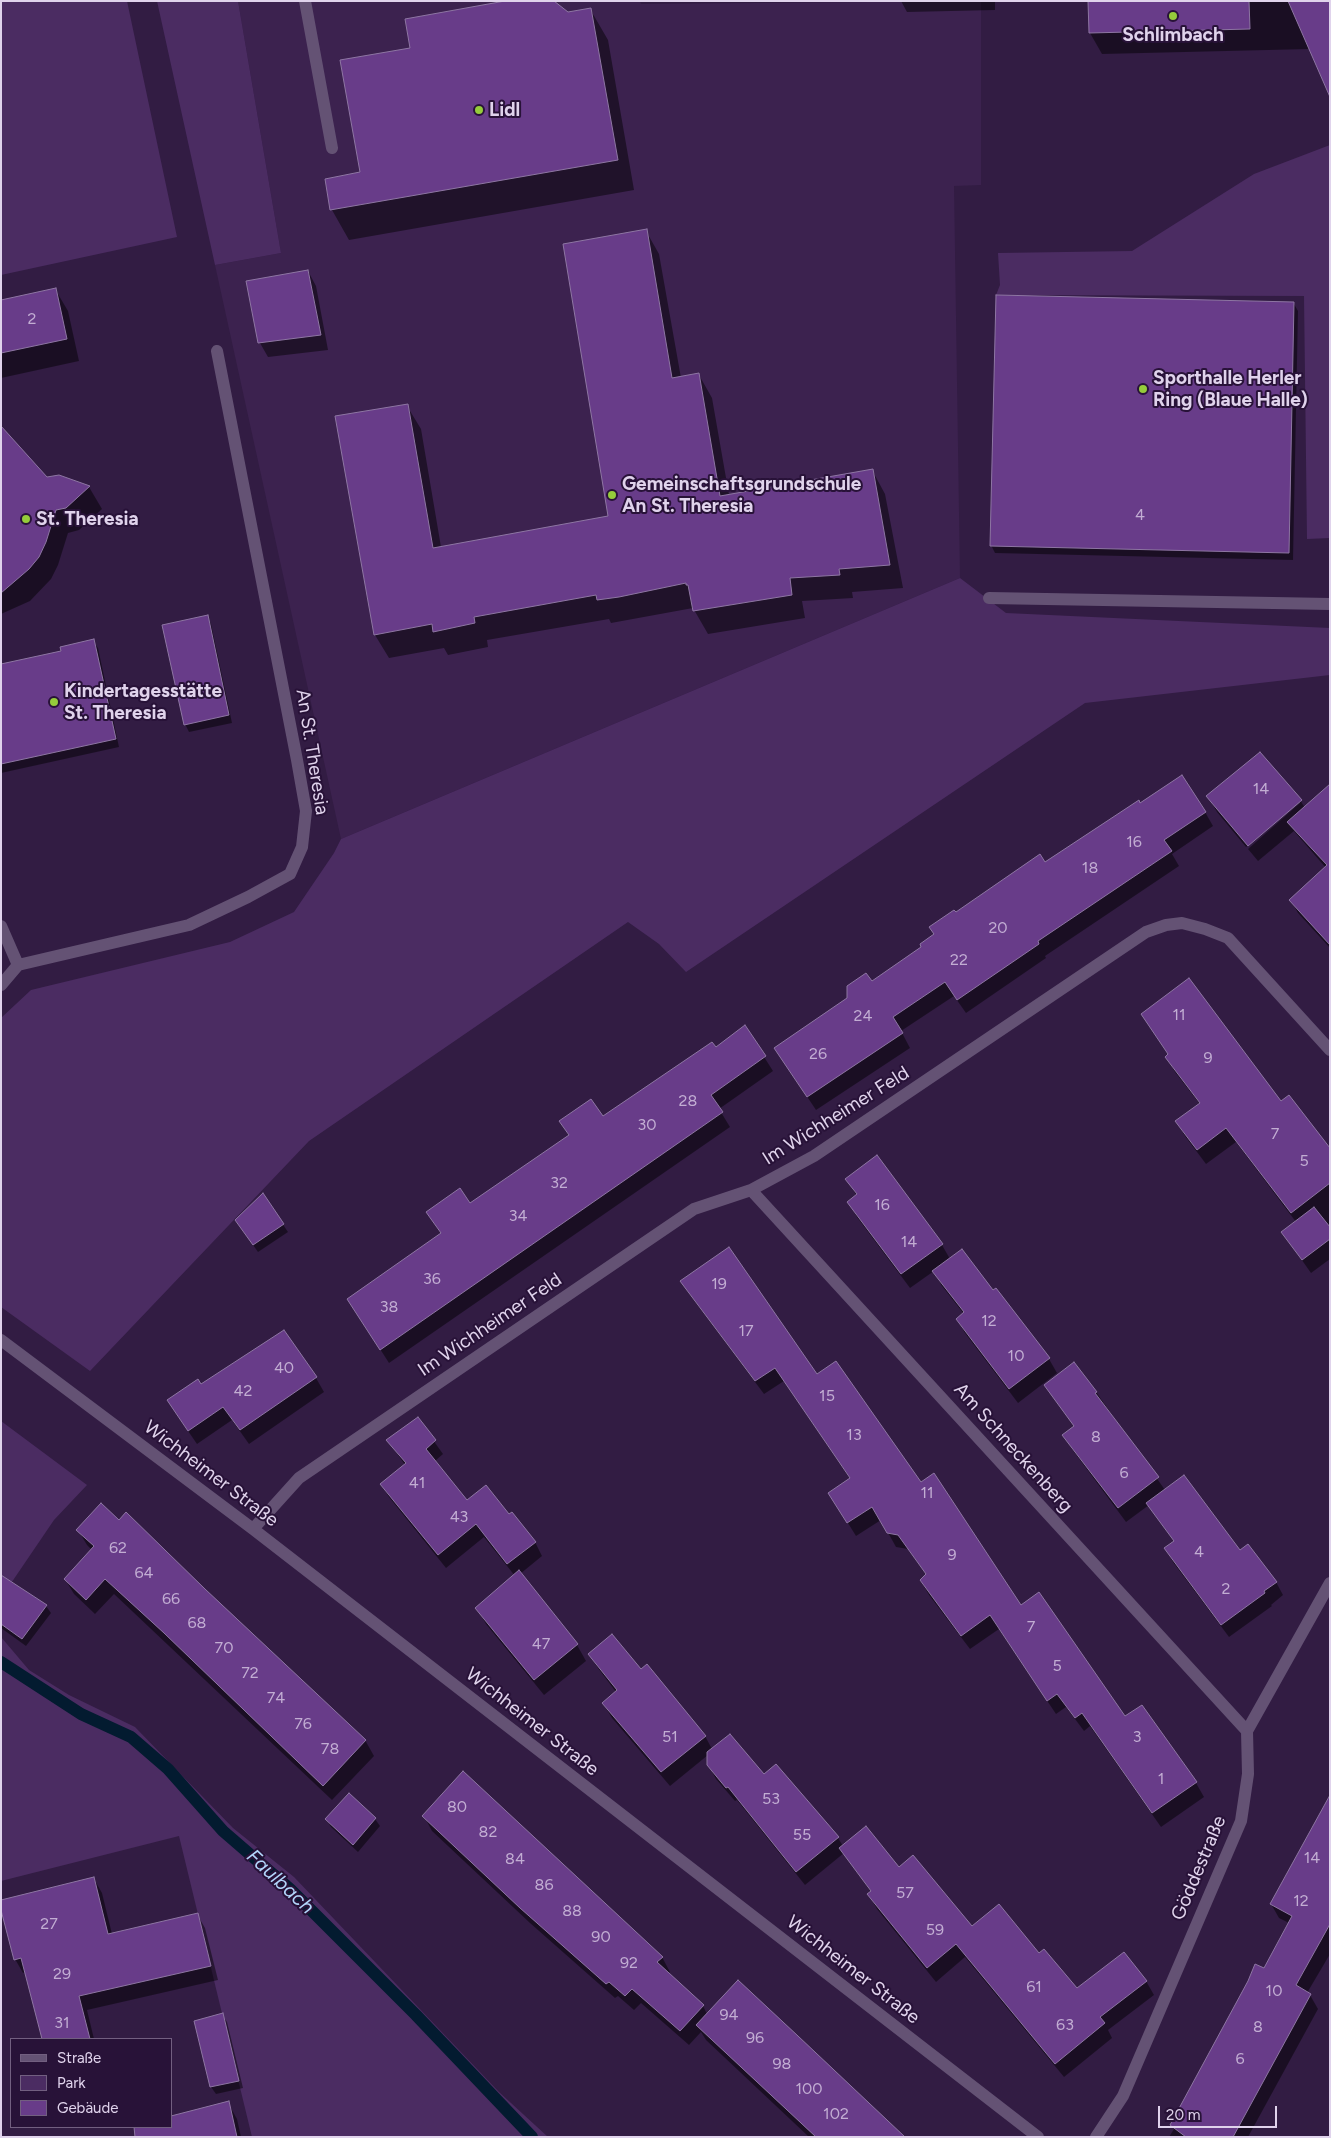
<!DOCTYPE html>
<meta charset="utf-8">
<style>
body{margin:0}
#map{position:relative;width:1331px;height:2138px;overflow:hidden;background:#321c43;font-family:Figtree,sans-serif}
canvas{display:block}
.frame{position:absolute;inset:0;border:2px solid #e0d3ec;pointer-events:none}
.legend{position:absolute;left:10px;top:2038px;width:162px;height:90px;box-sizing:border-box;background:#281238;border:1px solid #725f80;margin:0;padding:6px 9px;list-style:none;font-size:15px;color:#e0d3ec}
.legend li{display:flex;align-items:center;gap:10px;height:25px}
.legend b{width:25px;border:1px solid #725f80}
.scale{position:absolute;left:1158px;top:2106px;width:119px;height:22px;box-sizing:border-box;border:2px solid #e0d3ec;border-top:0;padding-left:6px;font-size:15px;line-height:18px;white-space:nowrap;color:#e0d3ec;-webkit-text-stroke:4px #281238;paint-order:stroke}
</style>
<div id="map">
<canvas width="1331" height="2138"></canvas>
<div class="frame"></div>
<ul class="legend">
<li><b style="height:6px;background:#645274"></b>Straße</li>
<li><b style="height:14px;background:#4b2c62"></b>Park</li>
<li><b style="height:14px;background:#683c89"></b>Gebäude</li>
</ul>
<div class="scale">20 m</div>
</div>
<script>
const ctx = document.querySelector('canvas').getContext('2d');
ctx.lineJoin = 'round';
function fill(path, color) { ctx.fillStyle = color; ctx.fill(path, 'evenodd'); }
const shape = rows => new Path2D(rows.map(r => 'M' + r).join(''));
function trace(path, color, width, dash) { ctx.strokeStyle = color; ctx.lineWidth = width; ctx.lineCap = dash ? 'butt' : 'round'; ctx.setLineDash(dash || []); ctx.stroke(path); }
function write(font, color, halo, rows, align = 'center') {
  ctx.font = font + ' Figtree,sans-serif'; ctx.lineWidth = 4; ctx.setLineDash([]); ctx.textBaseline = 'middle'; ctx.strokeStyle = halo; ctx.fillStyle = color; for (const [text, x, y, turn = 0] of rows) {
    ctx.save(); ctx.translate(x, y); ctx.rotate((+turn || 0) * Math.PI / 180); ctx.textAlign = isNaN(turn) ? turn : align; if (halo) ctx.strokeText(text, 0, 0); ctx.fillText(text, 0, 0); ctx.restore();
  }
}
fill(shape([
 [238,1,640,1,641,4,981,1,981,185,954,186,960,578,341,839,215,265,281,253]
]), '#3c224f');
fill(shape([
 [1,1,127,1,177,237,1,275],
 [157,1,238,1,281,253,215,265],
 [1330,145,1330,538,1307,539,1304,296,996,295,1000,285,998,253,1132,251,1254,174],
 [960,578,1006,613,1330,628,1330,675,1085,703,686,972,659,944,628,922,309,1141,90,1371,1,1307,1,1018,31,990,230,942,294,912,334,853,341,839],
 [1,1421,87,1485,54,1520,1,1598],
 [1,1637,29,1670,69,1695,135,1727,233,1828,294,1877,499,2092,548,2137,252,2137,179,1836,1,1881]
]), '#4b2c62');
fill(shape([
 [901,1,995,1,995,10,907,12],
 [1089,1,1330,1,1310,49,1102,54,1090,33],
 [590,9,608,40,634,190,349,240,332,210,326,180,361,173,412,49],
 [646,231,659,254,681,378,699,375,712,398,729,495,872,470,885,494,903,588,852,592,853,598,802,601,805,618,708,634,693,608,611,623,609,619,487,640,488,647,448,655,444,648,389,658,375,635,407,406,421,429,441,547,610,517],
 [308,271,316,286,328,350,268,357,260,343],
 [55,289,68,311,79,361,1,378,1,301],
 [1294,304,1298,311,1293,560,995,553,991,545],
 [1,440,46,478,59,476,89,487,102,509,79,530,68,533,58,565,51,579,30,601,1,614],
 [207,616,211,624,232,723,189,732,185,724],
 [93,641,98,648,119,747,1,773,1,666,63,652],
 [1208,796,1300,800,1246,847,1217,812],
 [1300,800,1305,808,1330,805,1330,948,1298,913,1291,900,1326,868,1294,831,1258,861,1248,849,1300,803],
 [1140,805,1205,812,1213,826,1172,854,1179,866,1045,956,1046,958,966,1013,954,996,901,1031,910,1048,816,1110,784,1062,871,983,923,947,956,914,1045,863],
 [1142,1014,1281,1102,1330,1150,1330,1259,1311,1273,1282,1232,1296,1222,1236,1142,1206,1164,1185,1136,1177,1122,1200,1104,1175,1072,1167,1057,1169,1055],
 [745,1027,773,1071,719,1109,730,1127,389,1363,357,1313,441,1234,427,1212,470,1204,569,1136,561,1122,603,1118,715,1049],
 [847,1180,942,1245,950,1259,993,1292,996,1289,1049,1359,1057,1373,1018,1403,965,1333,957,1319,964,1314,942,1286,934,1271,910,1288,857,1217,849,1202,857,1196],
 [263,1195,288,1232,258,1252,241,1228],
 [682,1282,817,1375,920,1484,1021,1607,1125,1718,1196,1783,1204,1797,1161,1827,1090,1726,1084,1731,1066,1707,1056,1714,999,1629,970,1649,929,1595,921,1581,927,1576,908,1549,896,1547,881,1520,856,1536,838,1507,850,1479,784,1381,764,1394,690,1295],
 [316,1378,324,1392,249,1444,232,1420,197,1444,177,1415,201,1386],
 [1046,1385,1096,1392,1165,1490,1276,1582,1283,1595,1271,1605,1272,1606,1229,1637,1173,1562,1166,1549,1174,1542,1149,1505,1126,1522,1072,1449,1064,1435,1075,1427],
 [418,1419,443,1454,435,1461,467,1502,509,1516,535,1542,542,1556,520,1574,577,1645,586,1661,544,1695,486,1624,477,1608,515,1576,484,1537,446,1568,389,1497,381,1484,405,1465,388,1440],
 [78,1530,204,1590,365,1740,374,1756,332,1800,114,1594,95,1614,74,1594,65,1579,92,1550,87,1545],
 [1,1576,46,1606,51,1613,26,1646,1,1628],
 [589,1654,641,1670,705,1736,712,1749,764,1776,838,1838,843,1846,899,1869,971,1927,1039,1955,1077,1990,1146,1981,1154,1995,1108,2030,1112,2038,1064,2077,965,1957,936,1982,877,1909,869,1895,871,1892,844,1853,805,1885,737,1800,735,1801,716,1779,708,1764,708,1755,670,1786,612,1718,603,1703,616,1692,598,1668],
 [349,1794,375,1819,380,1826,358,1852,331,1827,327,1820],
 [1330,1796,1330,1954,1307,1993,1310,1995,1318,2009,1248,2137,1169,2137,1174,2129,1172,2125,1264,1970,1289,1923,1279,1918,1271,1904],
 [424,1816,662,1957,670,1972,668,1974,703,2006,707,2014,903,2137,809,2137,706,2040,701,2032,689,2045,641,2003,634,2010,618,1996,615,1998,530,1923,432,1831],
 [94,1879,102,1893,112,1934,197,1914,205,1928,218,1980,87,2010,94,2039,43,2039,26,1972,23,1973,15,1959],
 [222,2015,227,2022,243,2088,216,2094,211,2087,195,2022],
 [228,2103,237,2119,241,2137,178,2137]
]), '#0007');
trace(shape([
 [1,1662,81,1714,131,1737,168,1769,223,1831,290,1889,416,2015,532,2137]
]), '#031b30', 12);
const building = shape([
 [505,1,554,1,568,12,591,8,618,160,330,210,325,179,360,172,340,60,410,48,405,19,505,1],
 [1088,1,1249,1,1250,29,1089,33,1088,1],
 [1288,1,1330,1,1330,97,1288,1],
 [647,229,672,378,699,373,720,496,873,469,890,565,839,569,840,575,790,578,792,595,693,611,688,585,686,585,686,583,619,597,597,600,596,595,474,617,475,623,433,632,432,624,374,635,335,416,408,404,433,548,608,516,563,244,647,229],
 [308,270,321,335,258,343,246,281,308,270],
 [56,288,67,339,1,353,1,300,56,288],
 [996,295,1294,302,1289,553,990,546,996,295],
 [1,426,47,477,59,475,90,486,66,508,56,510,46,542,39,557,29,569,1,593,1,426],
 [208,615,229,715,184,725,162,625,208,615],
 [94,639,116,739,1,764,1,664,61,651,60,647,94,639],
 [1260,752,1302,800,1248,846,1206,796,1260,752],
 [1182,775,1206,812,1164,840,1172,851,1038,941,1039,944,957,1000,945,982,893,1017,903,1033,807,1097,774,1048,847,998,847,986,866,973,872,981,921,947,920,944,934,934,929,927,954,910,956,912,1040,854,1045,862,1139,800,1140,803,1182,775],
 [1330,784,1330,945,1289,900,1327,865,1287,822,1330,784],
 [1189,978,1281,1101,1289,1095,1330,1148,1330,1183,1291,1213,1226,1128,1197,1150,1175,1121,1200,1103,1165,1057,1168,1054,1141,1014,1189,978],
 [745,1025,766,1056,711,1095,723,1112,380,1350,347,1299,441,1233,426,1212,460,1188,470,1203,569,1135,559,1121,591,1099,603,1116,712,1042,716,1047,745,1025],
 [877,1155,943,1244,901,1274,847,1202,857,1194,845,1179,877,1155],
 [263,1193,284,1224,253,1245,235,1220,263,1193],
 [1314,1207,1330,1227,1330,1239,1302,1260,1281,1232,1314,1207],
 [729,1247,817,1374,836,1361,921,1482,934,1473,1021,1605,1039,1592,1125,1716,1142,1705,1197,1782,1152,1813,1082,1713,1075,1718,1057,1694,1047,1701,990,1615,961,1636,920,1580,926,1574,898,1535,887,1533,872,1507,847,1523,828,1493,850,1478,775,1368,755,1381,680,1281,729,1247],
 [962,1249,993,1290,996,1288,1050,1358,1009,1389,956,1319,964,1312,932,1271,962,1249],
 [284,1330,317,1377,240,1430,223,1407,188,1431,167,1400,198,1379,201,1384,284,1330],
 [1074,1362,1097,1392,1095,1393,1159,1477,1118,1508,1062,1435,1074,1426,1044,1385,1074,1362],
 [418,1417,436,1440,426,1449,467,1500,486,1485,509,1514,512,1512,536,1542,507,1564,476,1524,438,1555,380,1484,406,1463,386,1440,418,1417],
 [1184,1475,1240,1550,1248,1544,1277,1582,1264,1591,1265,1593,1221,1625,1164,1548,1174,1541,1146,1503,1184,1475],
 [101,1503,119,1520,126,1512,205,1589,366,1740,323,1786,164,1633,105,1579,86,1600,64,1579,94,1546,76,1530,101,1503],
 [519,1570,578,1644,534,1680,475,1608,519,1570],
 [1,1575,47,1605,22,1639,1,1624,1,1575],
 [612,1634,641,1669,647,1664,706,1736,661,1772,602,1703,617,1690,588,1654,612,1634],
 [730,1734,764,1774,776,1764,839,1837,796,1872,728,1787,726,1788,707,1765,707,1752,730,1734],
 [463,1771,663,1957,657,1962,704,2005,680,2031,632,1989,625,1996,609,1982,606,1984,520,1908,422,1816,463,1771],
 [349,1793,376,1818,353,1845,325,1819,349,1793],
 [1330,1795,1330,1924,1296,1985,1311,1994,1233,2137,1186,2137,1170,2125,1248,1981,1255,1964,1264,1968,1292,1916,1270,1904,1330,1795],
 [866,1826,899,1867,913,1855,972,1926,999,1904,1039,1953,1044,1949,1077,1988,1124,1952,1147,1981,1100,2017,1105,2023,1055,2064,956,1944,927,1968,867,1894,871,1891,839,1848,866,1826],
 [94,1877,108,1934,198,1913,211,1966,79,1996,90,2039,42,2039,21,1958,14,1960,1,1910,1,1900,94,1877],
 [738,1980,798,2036,905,2137,816,2137,696,2025,738,1980],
 [223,2013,239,2081,210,2087,194,2021,223,2013],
 [229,2101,237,2137,135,2137,134,2127,171,2127,171,2116,229,2101]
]);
fill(building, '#683c89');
trace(building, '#8e76a3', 1);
trace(shape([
 [305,1,332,148],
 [989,598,1330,604]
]), '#645274', 12);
trace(shape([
 [1,926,18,965],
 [18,965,189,925,248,897,290,874,302,847,306,811,297,760,217,351],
 [1,985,18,965],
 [751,1190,1247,1731],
 [1,1340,253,1529,1038,2137],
 [253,1529,299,1478,694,1209,751,1190,814,1156,1146,932,1166,925,1182,923,1205,929,1228,938,1330,1050],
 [1096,2137,1123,2096,1241,1821,1248,1774,1247,1731,1330,1583]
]), '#645274', 12);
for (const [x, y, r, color] of [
 [1173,16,5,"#95cc3b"],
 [479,110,5,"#95cc3b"],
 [1143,389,5,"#95cc3b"],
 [612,495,5,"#95cc3b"],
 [26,519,5,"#95cc3b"],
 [54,702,5,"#95cc3b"]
]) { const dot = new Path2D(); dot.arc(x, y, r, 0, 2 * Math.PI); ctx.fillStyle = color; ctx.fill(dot); trace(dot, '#281238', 2); }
write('16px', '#c2add3', null, [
 ["2",32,319],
 ["4",1140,515],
 ["14",1261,789],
 ["16",1134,842],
 ["18",1090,868],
 ["20",998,928],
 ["22",959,960],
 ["11",1179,1015],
 ["24",863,1016],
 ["26",818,1054],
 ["9",1208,1058],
 ["28",688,1101],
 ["30",647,1125],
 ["7",1275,1134],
 ["5",1304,1161],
 ["32",559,1183],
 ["16",882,1205],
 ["34",518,1216],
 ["14",909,1242],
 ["36",432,1279],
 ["19",719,1284],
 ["38",389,1307],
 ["12",989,1321],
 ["17",746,1331],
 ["10",1016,1356],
 ["40",284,1368],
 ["42",243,1391],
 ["15",827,1396],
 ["13",854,1435],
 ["8",1096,1437],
 ["6",1124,1473],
 ["41",417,1483],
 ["11",927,1493],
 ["43",459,1517],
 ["62",118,1548],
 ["4",1199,1552],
 ["9",952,1555],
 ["64",144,1573],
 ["2",1226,1589],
 ["66",171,1599],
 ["68",197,1623],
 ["7",1031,1627],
 ["47",541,1644],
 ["70",224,1648],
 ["5",1057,1666],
 ["72",250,1673],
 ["74",276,1698],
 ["76",303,1724],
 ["51",670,1737],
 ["3",1137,1737],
 ["78",330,1749],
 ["1",1161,1779],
 ["53",771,1799],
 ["80",457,1807],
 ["82",488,1832],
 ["55",802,1835],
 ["14",1312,1858],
 ["84",515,1859],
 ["86",544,1885],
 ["57",905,1893],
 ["12",1301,1901],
 ["88",572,1911],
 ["27",49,1924],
 ["59",935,1930],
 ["90",601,1937],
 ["92",629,1963],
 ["29",62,1974],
 ["61",1034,1987],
 ["10",1274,1991],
 ["94",729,2015],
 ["31",62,2023],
 ["63",1065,2025],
 ["8",1258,2027],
 ["96",755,2038],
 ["6",1240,2059],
 ["98",782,2064],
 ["100",809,2089],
 ["102",836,2114]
]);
write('bold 19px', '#e0d3ec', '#281238', [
 ["Schlimbach",1173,35,"center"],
 ["Lidl",489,110],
 ["Sporthalle Herler",1153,378],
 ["Ring (Blaue Halle)",1153,400],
 ["Gemeinschaftsgrundschule",622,484],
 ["An St. Theresia",622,506],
 ["St. Theresia",36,519],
 ["Kindertagesstätte",64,691],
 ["St. Theresia",64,713]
], 'left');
write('19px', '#e0d3ec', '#281238', [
 ["An St. Theresia",312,752,81],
 ["Im Wichheimer Feld",836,1116,-32],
 ["Im Wichheimer Feld",490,1325,-34],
 ["Am Schneckenberg",1013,1448,48],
 ["Wichheimer Straße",211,1474,37],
 ["Wichheimer Straße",532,1722,38],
 ["Göddestraße",1199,1868,-67],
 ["Wichheimer Straße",853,1970,38]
]);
write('italic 20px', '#b2d6fb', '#281238', [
 ["Faulbach",280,1882,43]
]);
</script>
